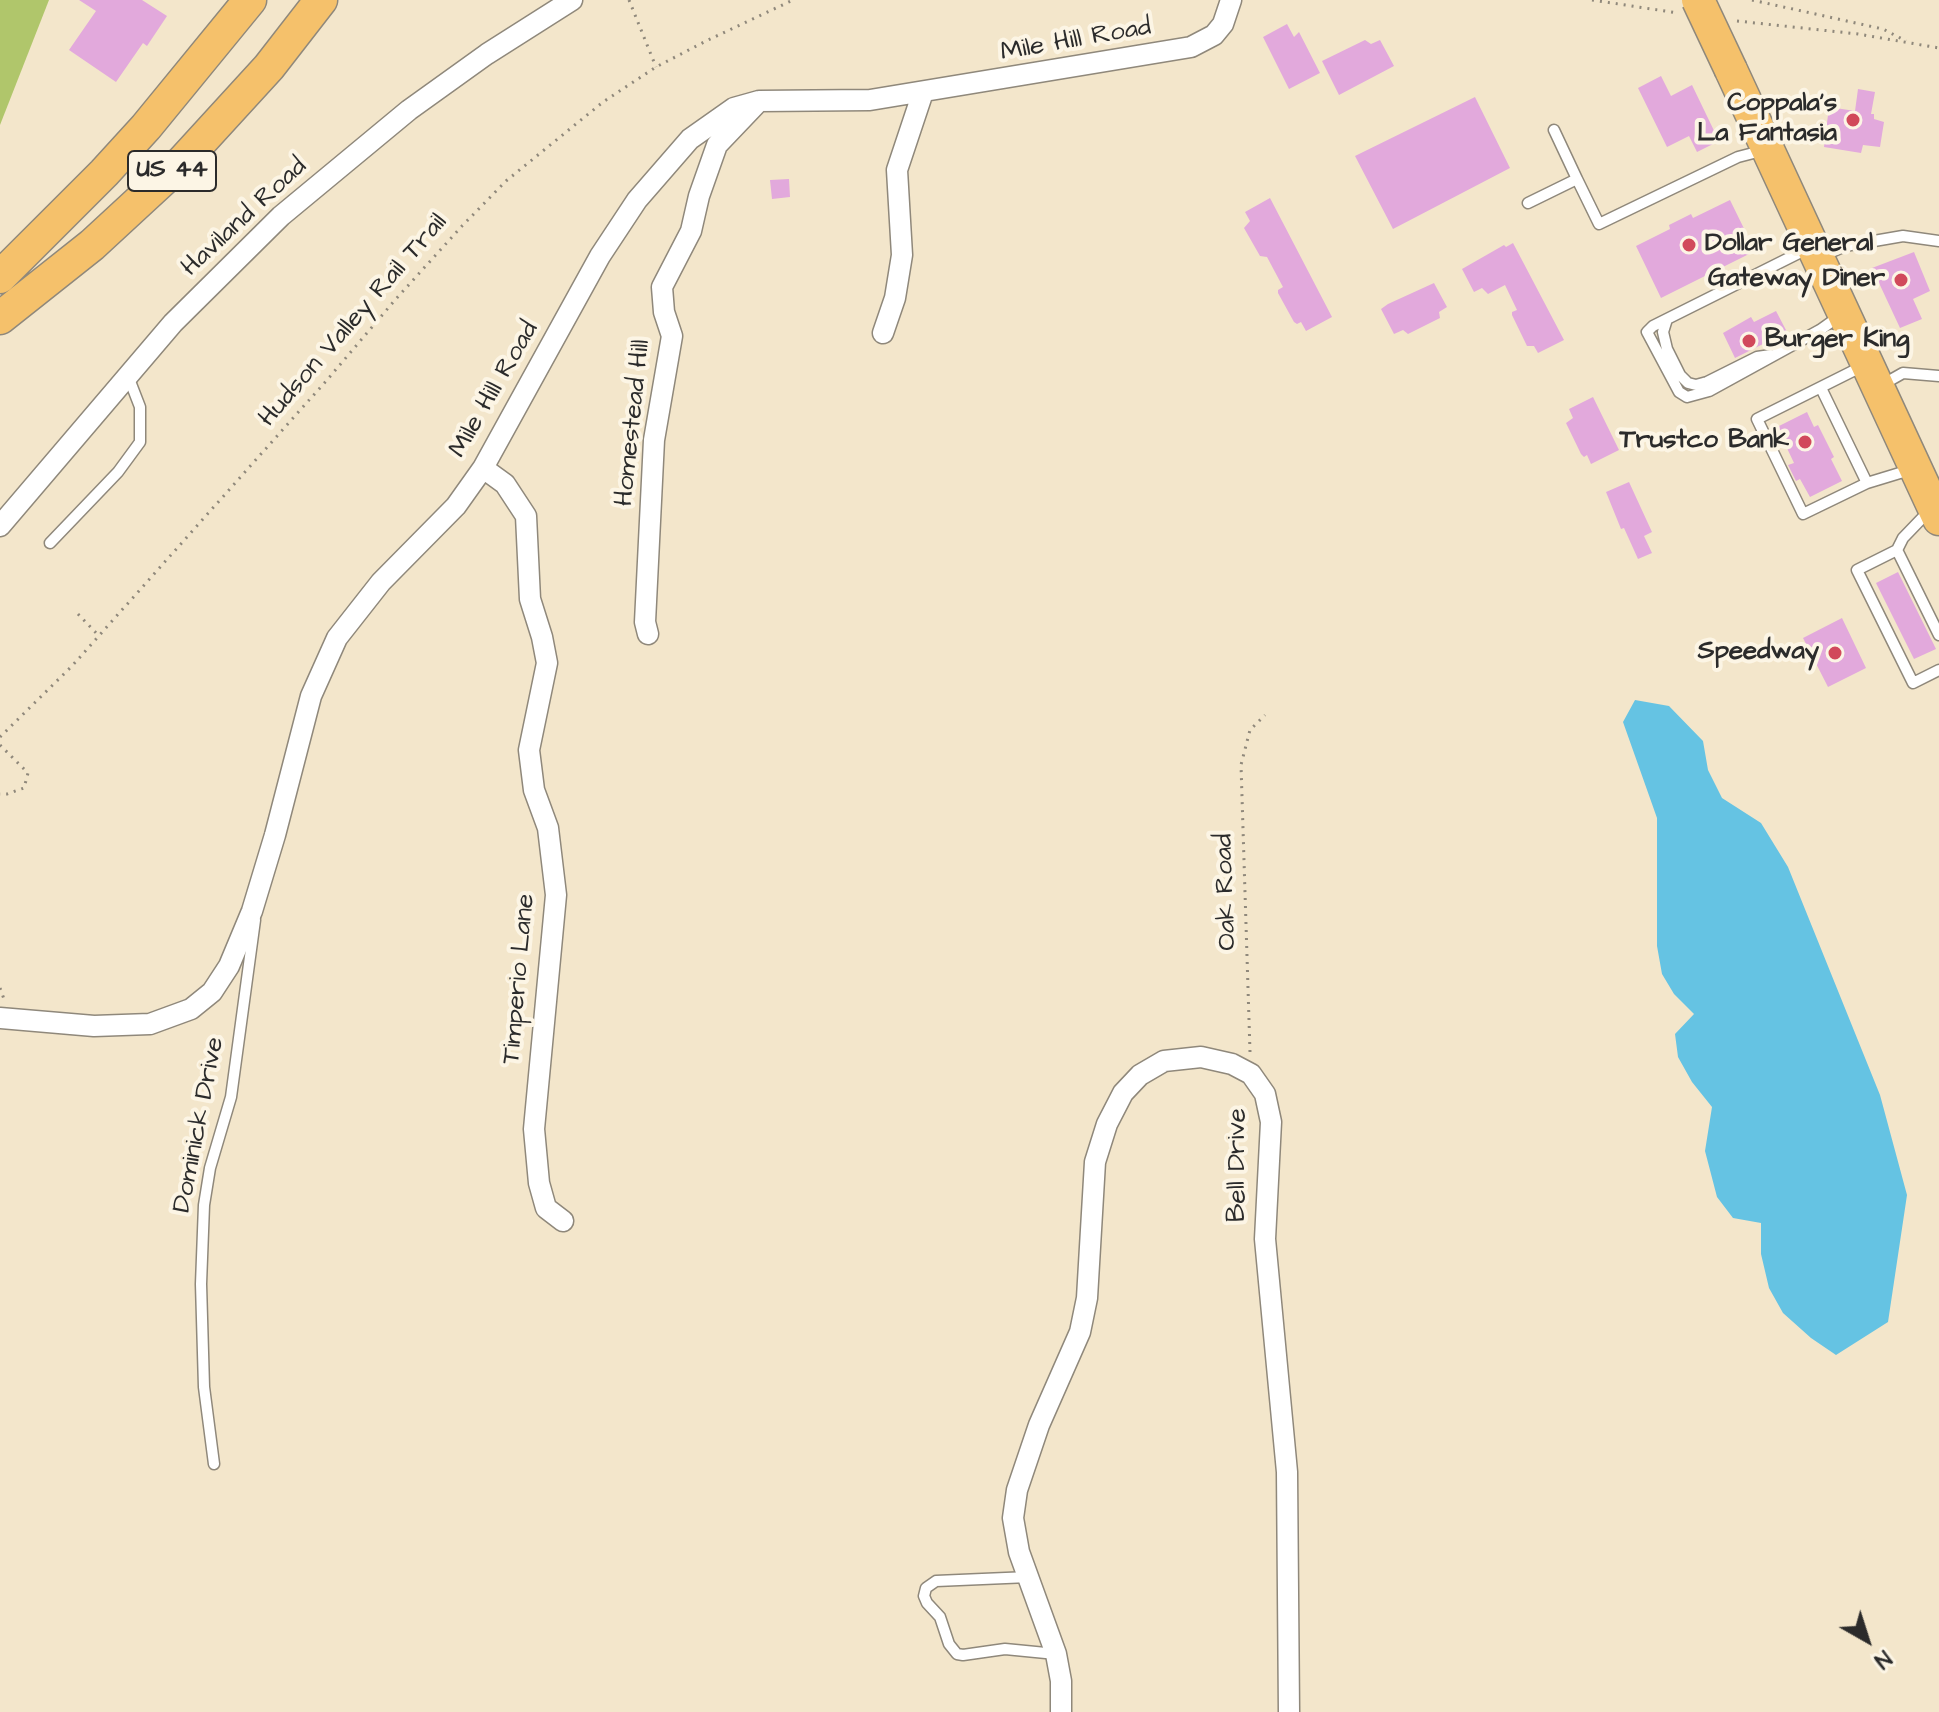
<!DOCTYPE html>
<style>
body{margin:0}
#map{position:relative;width:1939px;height:1712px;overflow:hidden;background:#f3e6cb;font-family:"Architects Daughter",sans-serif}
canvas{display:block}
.north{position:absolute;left:1827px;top:1600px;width:80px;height:80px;-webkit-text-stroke:6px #fcf5e5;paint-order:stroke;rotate:141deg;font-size:22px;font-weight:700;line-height:32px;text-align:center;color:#2b2b2b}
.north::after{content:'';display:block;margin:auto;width:28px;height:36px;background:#2b2b2b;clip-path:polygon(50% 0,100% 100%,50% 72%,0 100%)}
</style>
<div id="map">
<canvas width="1939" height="1712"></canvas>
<div class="north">N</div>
</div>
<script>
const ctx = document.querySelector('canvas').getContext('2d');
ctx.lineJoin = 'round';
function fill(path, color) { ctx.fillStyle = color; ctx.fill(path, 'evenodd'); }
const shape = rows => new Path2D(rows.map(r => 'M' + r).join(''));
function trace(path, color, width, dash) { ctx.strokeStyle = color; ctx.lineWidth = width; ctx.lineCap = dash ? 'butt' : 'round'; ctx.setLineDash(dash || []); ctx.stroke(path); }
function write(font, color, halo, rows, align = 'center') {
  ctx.font = font + ' "Architects Daughter",sans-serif'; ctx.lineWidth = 8; ctx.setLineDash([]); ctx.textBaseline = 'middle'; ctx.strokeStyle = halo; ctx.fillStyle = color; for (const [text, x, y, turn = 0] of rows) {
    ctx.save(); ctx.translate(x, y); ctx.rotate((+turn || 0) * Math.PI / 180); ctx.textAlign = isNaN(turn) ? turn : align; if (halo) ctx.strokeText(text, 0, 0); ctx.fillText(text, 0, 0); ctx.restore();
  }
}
fill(shape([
 [0,0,49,0,0,125]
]), '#b0c66b');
fill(shape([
 [1635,700,1669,706,1703,741,1708,770,1722,798,1761,823,1788,867,1880,1095,1907,1195,1888,1322,1836,1355,1811,1338,1783,1313,1769,1288,1761,1254,1761,1223,1733,1218,1717,1197,1705,1151,1712,1107,1692,1082,1678,1057,1675,1034,1694,1014,1674,994,1662,974,1657,946,1657,818,1623,722]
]), '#65c3e3');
fill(shape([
 [79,0,142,0,167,16,147,46,143,43,116,82,69,50,96,11],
 [1287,24,1294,37,1299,32,1320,73,1289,89,1263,37],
 [1365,40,1371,44,1380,40,1394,66,1339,95,1322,61],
 [1661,76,1671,96,1692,85,1719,141,1697,152,1689,136,1667,147,1638,88],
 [1858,89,1875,92,1871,114,1874,114,1874,119,1884,122,1880,147,1863,145,1861,153,1824,147,1829,107,1855,111],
 [1475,97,1510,168,1393,229,1355,156],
 [789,179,790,197,772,199,770,180],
 [1270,198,1332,317,1306,331,1301,322,1297,324,1294,322,1278,293,1278,290,1283,287,1267,257,1260,256,1244,228,1250,221,1245,212],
 [1730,200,1755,251,1661,298,1636,246,1670,229,1669,225,1691,214,1693,218],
 [1513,243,1564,340,1538,353,1534,346,1527,346,1512,315,1512,312,1517,310,1505,285,1488,294,1482,288,1474,292,1462,269,1504,245,1506,247],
 [1914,252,1930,291,1913,299,1922,319,1900,328,1872,268],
 [1434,283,1447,307,1439,312,1440,318,1408,334,1403,330,1394,334,1381,309,1388,304],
 [1776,311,1787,332,1735,358,1723,333,1751,317,1754,322],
 [1593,397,1619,450,1591,464,1587,455,1584,457,1581,454,1566,423,1573,418,1569,409],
 [1807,412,1814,427,1818,425,1834,457,1831,459,1842,481,1810,497,1800,479,1796,481,1788,465,1794,463,1777,427],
 [1629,482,1652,532,1644,536,1652,553,1638,559,1624,528,1621,529,1606,492],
 [1898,572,1936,649,1914,659,1876,583],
 [1842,618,1866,668,1828,687,1803,638]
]), '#e2a9dc');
const service = shape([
 [1554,130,1577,179],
 [1528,203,1577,179,1599,224,1738,157,1765,150],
 [1809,248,1653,326,1647,332,1679,392,1687,397,1709,391,1820,330,1841,315],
 [1820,257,1845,246,1903,236,1939,241],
 [1667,319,1663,332,1667,349,1680,375,1688,383,1696,385,1707,382,1757,357,1771,355],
 [1863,366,1757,419,1803,514,1867,483,1913,469],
 [1880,386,1903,373,1939,376],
 [1821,388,1867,483],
 [50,543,118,472,140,442,140,407,128,376],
 [1897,550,1903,538,1929,511],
 [1939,635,1897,550,1857,570,1913,683,1939,670],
 [214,1464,204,1387,201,1284,204,1205,210,1168,231,1097,255,920],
 [1029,1577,936,1581,926,1588,924,1596,927,1603,940,1617,949,1644,957,1654,963,1655,1005,1649,1056,1654]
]);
const minor = shape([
 [883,333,895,298,902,255,897,170,923,92],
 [483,468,505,484,526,516,530,599,542,637,547,663,529,750,534,790,548,828,556,895,534,1129,539,1183,546,1208,563,1221],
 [0,526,173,323,281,216,409,110,487,54,572,0],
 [648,634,645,622,654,440,672,336,664,312,662,287,691,231,699,196,717,145,759,101],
 [0,1018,94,1026,150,1024,191,1009,212,992,229,966,252,911,275,835,311,696,337,638,381,582,456,506,483,468,600,256,637,200,690,139,734,108,759,101,870,100,1191,47,1214,35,1223,24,1231,0],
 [1061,1712,1061,1681,1056,1654,1019,1552,1013,1518,1017,1490,1039,1425,1080,1332,1087,1298,1095,1162,1107,1124,1123,1093,1140,1075,1164,1061,1201,1057,1232,1064,1251,1074,1265,1094,1271,1122,1265,1239,1287,1472,1289,1712]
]);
const trunk = shape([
 [1731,70,1939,519],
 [0,277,104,173,146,127,250,0],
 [0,318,92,245,183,161,269,67,321,0]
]);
trace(service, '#8f887b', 13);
trace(minor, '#8f887b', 23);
trace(trunk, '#8f887b', 35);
trace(shape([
 [629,0,656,67],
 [1592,0,1678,13],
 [1752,0,1883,29,1906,41],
 [1737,21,1858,34,1939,48],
 [78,614,99,636],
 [0,737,72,666,327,380,395,300,462,226,506,181,603,102,656,67,706,41,793,0],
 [0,745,28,773,24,788,7,794,0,794],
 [0,988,4,999],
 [1250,1052,1241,765,1250,730,1265,715]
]), '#8f887b', 3, [2, 6]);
trace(service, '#fff', 10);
trace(minor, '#fff', 20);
trace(trunk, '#f5c16b', 32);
const trunkBridge = shape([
 [1698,0,1731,70]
]);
trace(trunkBridge, '#8f887b', 35, []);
trace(trunkBridge, '#f5c16b', 32);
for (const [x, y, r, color] of [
 [1853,120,8,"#d1495b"],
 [1689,245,8,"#d1495b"],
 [1901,280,8,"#d1495b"],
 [1749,341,8,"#d1495b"],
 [1805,442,8,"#d1495b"],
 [1835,653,8,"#d1495b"]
]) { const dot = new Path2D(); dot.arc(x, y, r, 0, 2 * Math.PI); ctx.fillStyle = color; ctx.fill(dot); trace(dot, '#fcf5e5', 3); }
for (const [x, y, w] of [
 [172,171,88]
]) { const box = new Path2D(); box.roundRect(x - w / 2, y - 20, w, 40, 6); ctx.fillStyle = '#fcf5e5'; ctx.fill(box); trace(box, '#2b2b2b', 2); }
write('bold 24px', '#2b2b2b', null, [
 ["US 44",172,171]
]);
write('26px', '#2b2b2b', '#fcf5e5', [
 ["Mile Hill Road",1076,41,-10],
 ["Haviland Road",245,218,-43],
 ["Hudson Valley Rail Trail",354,321,-49],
 ["Mile Hill Road",495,390,-60],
 ["Homestead Hill",634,423,-84],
 ["Oak Road",1227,892,-92],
 ["Timperio Lane",520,979,-85],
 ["Dominick Drive",200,1125,-79],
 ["Bell Drive",1239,1165,-90]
]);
write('bold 26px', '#2b2b2b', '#fcf5e5', [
 ["Coppala's",1837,105],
 ["La Fantasia",1837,135],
 ["Dollar General",1705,245,"left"],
 ["Gateway Diner",1885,280],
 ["Burger King",1765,341,"left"],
 ["Trustco Bank",1789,442],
 ["Speedway",1819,653]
], 'right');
</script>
